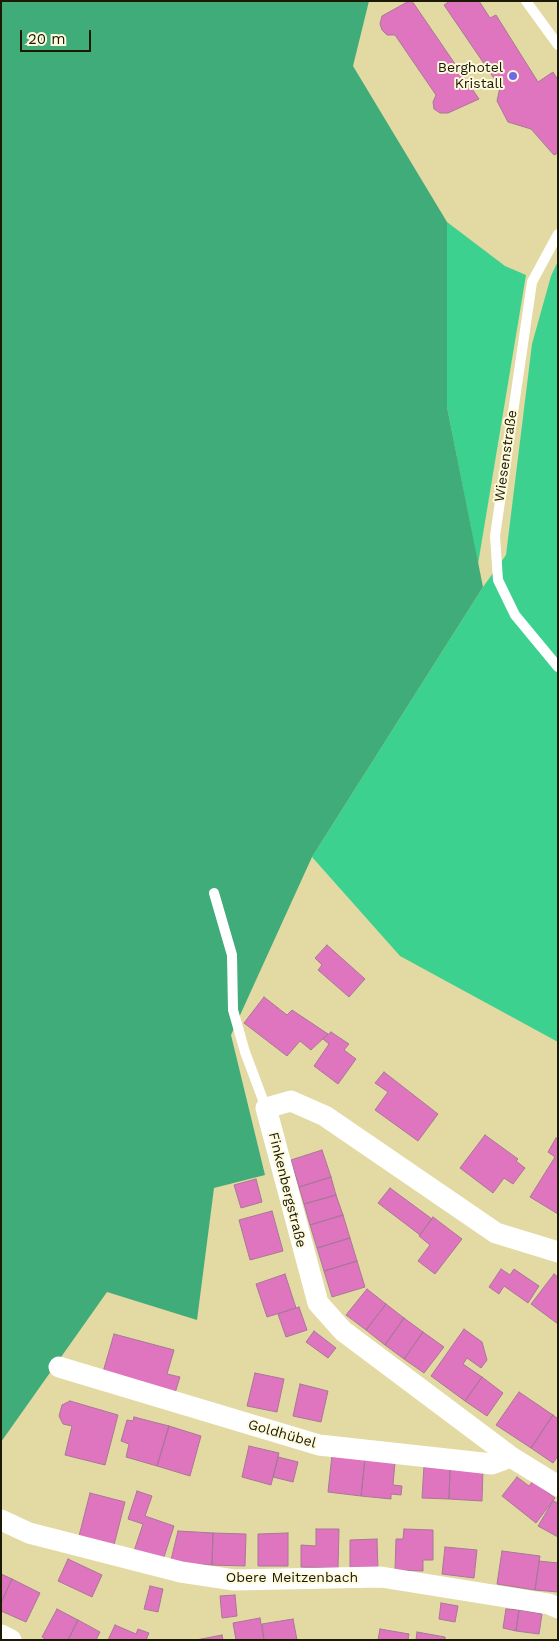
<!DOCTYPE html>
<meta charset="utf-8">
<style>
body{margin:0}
#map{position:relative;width:559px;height:1641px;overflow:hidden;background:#e3d9a2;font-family:"Work Sans",sans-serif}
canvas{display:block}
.frame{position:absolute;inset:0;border:2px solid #1c1904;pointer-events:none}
.scale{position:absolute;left:20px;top:30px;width:71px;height:22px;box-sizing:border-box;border:2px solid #1c1904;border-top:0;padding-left:6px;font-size:15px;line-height:18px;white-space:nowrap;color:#1c1904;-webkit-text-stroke:4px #fefade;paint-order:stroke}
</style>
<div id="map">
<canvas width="559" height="1641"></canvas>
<div class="frame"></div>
<div class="scale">20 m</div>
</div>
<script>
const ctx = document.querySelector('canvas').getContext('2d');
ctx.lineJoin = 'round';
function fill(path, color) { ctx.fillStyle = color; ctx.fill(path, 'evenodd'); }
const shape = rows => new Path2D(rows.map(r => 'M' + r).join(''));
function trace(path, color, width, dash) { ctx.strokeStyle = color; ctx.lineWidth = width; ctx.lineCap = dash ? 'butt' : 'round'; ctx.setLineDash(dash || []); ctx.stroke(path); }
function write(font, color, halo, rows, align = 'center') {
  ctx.font = font + ' "Work Sans",sans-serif'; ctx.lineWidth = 4; ctx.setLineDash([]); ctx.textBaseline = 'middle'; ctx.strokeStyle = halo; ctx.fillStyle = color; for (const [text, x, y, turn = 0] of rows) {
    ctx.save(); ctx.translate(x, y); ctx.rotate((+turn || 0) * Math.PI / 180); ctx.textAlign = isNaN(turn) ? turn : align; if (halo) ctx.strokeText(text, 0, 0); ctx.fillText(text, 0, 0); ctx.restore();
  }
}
fill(shape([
 [447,222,505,266,526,275,478,564,447,407],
 [558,261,558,1042,400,956,312,857,483,587,506,555,532,344,551,276]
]), '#3dd190');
fill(shape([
 [1,1,369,1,353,66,447,222,447,407,483,587,312,857,231,1035,265,1175,214,1188,197,1320,107,1292,1,1442]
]), '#40ac79');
const building = shape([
 [409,1,412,1,479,99,448,113,440,113,434,109,433,102,436,95,395,35,387,35,382,30,380,24,382,16,409,1],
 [450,1,479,1,490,18,496,15,538,82,553,72,558,80,558,153,554,155,531,129,508,122,497,101,500,87,444,5,450,1],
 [327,945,365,979,349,997,318,970,322,965,315,958,327,945],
 [264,997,287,1015,292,1010,328,1034,311,1050,300,1041,287,1056,244,1023,264,997],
 [331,1032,349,1044,344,1050,356,1059,338,1084,314,1066,329,1044,323,1039,331,1032],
 [384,1072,438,1114,418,1141,375,1110,388,1092,375,1083,384,1072],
 [485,1135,518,1159,516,1161,525,1168,513,1184,504,1178,493,1193,460,1168,485,1135],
 [556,1138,558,1139,558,1214,530,1197,555,1157,548,1152,556,1138],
 [322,1150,331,1177,299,1187,291,1160,322,1150],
 [331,1177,336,1195,304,1204,299,1187,331,1177],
 [256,1179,262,1202,241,1208,234,1185,256,1179],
 [390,1188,432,1219,420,1235,378,1203,390,1188],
 [336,1195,343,1215,310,1225,304,1204,336,1195],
 [272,1211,283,1251,250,1260,239,1220,272,1211],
 [343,1215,350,1238,317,1248,310,1225,343,1215],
 [433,1217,462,1239,435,1274,418,1261,430,1245,419,1236,433,1217],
 [350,1238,357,1261,324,1271,317,1248,350,1238],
 [357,1261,365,1287,332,1297,324,1271,357,1261],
 [501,1269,510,1275,514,1269,539,1286,528,1303,504,1286,499,1294,489,1287,501,1269],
 [285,1274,296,1308,267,1317,256,1284,285,1274],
 [554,1274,558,1277,558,1324,531,1304,554,1274],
 [367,1289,386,1304,366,1330,346,1315,367,1289],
 [386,1304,404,1318,385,1345,366,1330,386,1304],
 [299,1307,307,1330,286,1337,278,1314,299,1307],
 [404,1318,423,1332,404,1359,385,1345,404,1318],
 [464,1329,482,1342,487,1360,481,1368,467,1358,463,1364,482,1377,465,1401,431,1376,464,1329],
 [314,1331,336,1348,328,1358,306,1342,314,1331],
 [423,1332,444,1347,424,1373,404,1359,423,1332],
 [114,1334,174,1350,167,1374,180,1377,175,1393,103,1372,114,1334],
 [255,1373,284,1379,277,1412,247,1406,255,1373],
 [482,1377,503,1393,487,1416,465,1401,482,1377],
 [300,1384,328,1391,321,1422,293,1416,300,1384],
 [519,1392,553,1415,531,1448,496,1425,519,1392],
 [70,1401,118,1415,105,1465,65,1455,72,1426,63,1424,59,1416,62,1405,70,1401],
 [553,1415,558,1419,558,1456,553,1463,531,1448,553,1415],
 [134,1417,169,1426,157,1466,126,1457,129,1444,121,1441,127,1420,133,1421,134,1417],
 [169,1426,201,1436,190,1476,157,1466,169,1426],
 [249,1446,279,1453,271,1485,242,1477,249,1446],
 [332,1455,365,1459,361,1496,328,1492,332,1455],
 [278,1457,298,1462,293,1482,273,1477,278,1457],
 [365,1459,395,1462,393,1485,402,1486,401,1495,391,1494,391,1499,361,1496,365,1459],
 [424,1466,450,1468,449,1499,422,1498,424,1466],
 [450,1468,483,1470,482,1501,449,1499,450,1468],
 [517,1477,529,1486,533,1481,555,1498,536,1523,502,1496,517,1477],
 [137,1491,152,1496,145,1516,174,1526,163,1560,134,1551,143,1524,128,1519,137,1491],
 [90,1493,125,1502,114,1545,79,1536,90,1493],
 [553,1501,558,1503,558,1537,538,1526,553,1501],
 [316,1529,339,1529,338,1568,301,1567,301,1545,316,1546,316,1529],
 [404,1529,433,1530,433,1560,423,1560,423,1571,395,1570,396,1539,403,1539,404,1529],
 [178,1531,213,1533,212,1565,170,1564,178,1531],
 [213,1533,246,1534,245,1566,212,1565,213,1533],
 [288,1533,288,1566,258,1566,258,1534,288,1533],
 [377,1539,378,1570,350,1570,350,1540,377,1539],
 [445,1547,477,1550,474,1578,442,1574,445,1547],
 [502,1551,540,1556,535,1590,497,1584,502,1551],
 [68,1559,102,1575,92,1597,58,1581,68,1559],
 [539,1561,558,1563,558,1592,535,1590,539,1561],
 [1,1574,12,1579,1,1603,1,1574],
 [12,1579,40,1593,26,1622,1,1611,1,1603,12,1579],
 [150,1586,163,1589,158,1612,144,1609,150,1586],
 [235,1595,237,1616,222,1618,220,1596,235,1595],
 [441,1603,458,1606,455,1622,439,1619,441,1603],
 [57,1609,78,1620,68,1640,47,1640,42,1637,57,1609],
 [506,1609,519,1610,516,1631,503,1628,506,1609],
 [519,1610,542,1614,539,1634,516,1631,519,1610],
 [260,1618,264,1640,236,1640,233,1623,260,1618],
 [293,1619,297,1640,264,1640,262,1624,293,1619],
 [78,1620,100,1632,96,1640,68,1640,78,1620],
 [115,1625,136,1634,138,1629,149,1633,146,1640,108,1640,115,1625],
 [380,1629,409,1634,408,1640,378,1640,380,1629],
 [417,1632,445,1637,445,1640,416,1640,417,1632],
 [222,1635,223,1640,196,1640,222,1635]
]);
fill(building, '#de75be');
trace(building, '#a77897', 1);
trace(shape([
 [526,1,558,45],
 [558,234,532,282,495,536,498,580,515,615,558,667],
 [214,893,232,955,233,1010,245,1052,266,1108]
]), '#fff', 10);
trace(shape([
 [558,1252,496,1233,325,1116,291,1101,266,1108,318,1303,343,1331,511,1457,558,1486],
 [59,1367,319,1445,492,1464,511,1457],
 [1,1520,29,1533,181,1572,234,1580,381,1577,549,1604,558,1608],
 [1,1635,11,1640]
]), '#fff', 21);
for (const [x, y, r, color] of [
 [513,76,5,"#6b6ae3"]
]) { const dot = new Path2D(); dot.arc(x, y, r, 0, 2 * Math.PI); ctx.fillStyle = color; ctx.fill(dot); trace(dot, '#fefade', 2); }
write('14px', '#1c1904', '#fefade', [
 ["Berghotel",503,68],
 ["Kristall",503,84]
], 'right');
write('14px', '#1c1904', '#fefade', [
 ["Wiesenstraße",506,456,-82],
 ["Finkenbergstraße",287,1190,76],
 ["Goldhübel",282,1434,16],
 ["Obere Meitzenbach",292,1578]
]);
</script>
